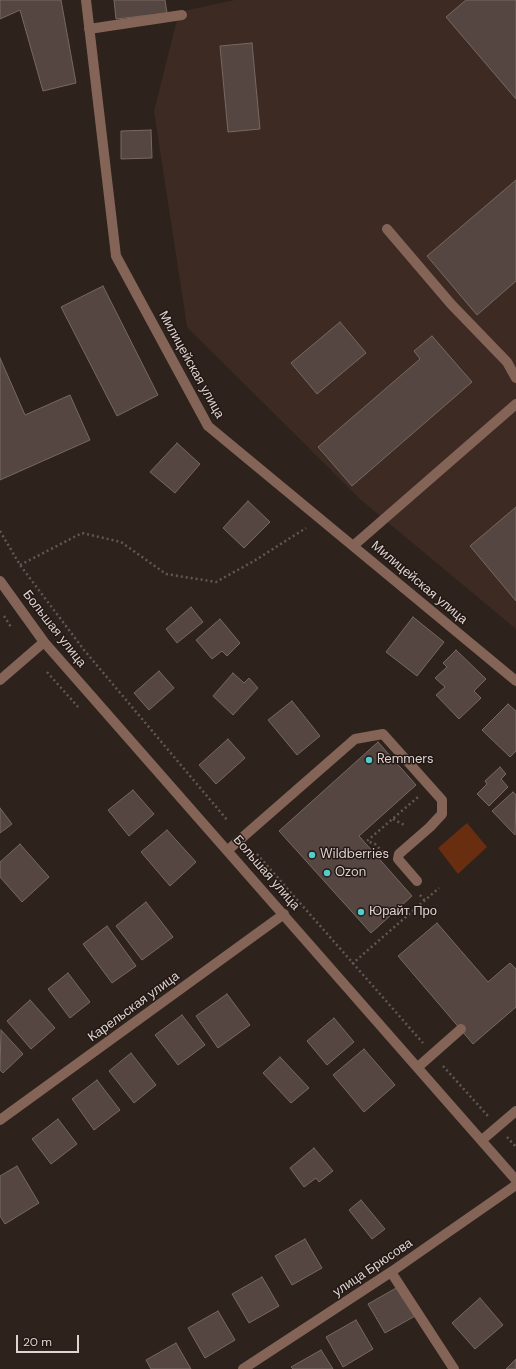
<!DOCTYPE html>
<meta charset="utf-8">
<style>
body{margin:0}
#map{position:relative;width:516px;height:1369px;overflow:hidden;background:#2e221d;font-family:"DM Sans",sans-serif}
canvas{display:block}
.scale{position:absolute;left:16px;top:1335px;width:63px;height:18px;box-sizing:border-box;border:2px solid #ded5d2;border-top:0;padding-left:5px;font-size:12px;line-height:14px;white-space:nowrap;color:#ded5d2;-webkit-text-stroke:3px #241814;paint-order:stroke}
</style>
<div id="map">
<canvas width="516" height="1369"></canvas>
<div class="scale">20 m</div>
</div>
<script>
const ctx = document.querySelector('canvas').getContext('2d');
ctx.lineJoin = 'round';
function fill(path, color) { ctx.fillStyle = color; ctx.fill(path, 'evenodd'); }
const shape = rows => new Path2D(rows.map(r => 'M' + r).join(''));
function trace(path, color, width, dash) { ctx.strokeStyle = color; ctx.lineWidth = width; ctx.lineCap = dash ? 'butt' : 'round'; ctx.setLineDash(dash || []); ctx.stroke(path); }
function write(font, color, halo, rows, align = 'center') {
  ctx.font = font + ' "DM Sans",sans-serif'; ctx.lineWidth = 3; ctx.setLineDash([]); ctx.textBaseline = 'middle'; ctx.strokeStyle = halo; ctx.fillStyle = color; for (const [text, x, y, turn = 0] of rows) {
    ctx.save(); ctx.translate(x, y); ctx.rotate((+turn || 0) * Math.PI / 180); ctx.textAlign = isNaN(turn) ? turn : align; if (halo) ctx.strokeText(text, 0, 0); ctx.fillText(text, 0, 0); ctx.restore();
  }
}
fill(shape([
 [235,0,516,0,516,629,361,500,187,327,154,111,179,12]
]), '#3c2a23');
fill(shape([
 [467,823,487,847,458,874,438,848]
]), '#692d10');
const building = shape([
 [0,0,61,0,76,83,43,91,20,10,0,19,0,0],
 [114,0,165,0,167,13,116,19,114,0],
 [466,0,516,0,516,99,446,17,466,0],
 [252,43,260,129,228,132,220,46,252,43],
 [151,130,152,158,121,159,121,131,151,130],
 [516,180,516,281,477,315,427,256,516,180],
 [103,286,158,395,117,416,61,307,103,286],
 [340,322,366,353,317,394,291,363,340,322],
 [432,336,472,382,352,486,318,447,420,359,414,351,432,336],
 [0,358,25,415,70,395,90,440,0,480,0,358],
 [177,443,200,464,175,493,150,472,177,443],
 [248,501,270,522,244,548,223,528,248,501],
 [516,507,516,601,470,546,516,507],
 [191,607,203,622,177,643,166,629,191,607],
 [413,617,444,642,417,676,386,652,413,617],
 [220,619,240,643,227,656,222,651,212,659,196,640,220,619],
 [456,650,486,679,474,691,481,698,459,719,436,695,445,687,435,678,447,667,443,663,456,650],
 [159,671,174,688,149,710,134,693,159,671],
 [233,673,244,683,249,678,258,688,233,715,213,696,233,673],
 [292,701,320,736,297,755,268,720,292,701],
 [508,704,516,711,516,751,510,757,482,730,508,704],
 [228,739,245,758,216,784,199,765,228,739],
 [378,742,416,785,359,836,412,896,371,933,279,831,378,742],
 [500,767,506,774,501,779,508,787,489,806,477,794,487,784,485,781,500,767],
 [133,790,154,814,129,836,108,810,133,790],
 [513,792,516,795,515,835,492,811,513,792],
 [0,808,12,824,0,833,0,808],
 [167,830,196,862,170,886,141,852,167,830],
 [20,844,49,877,22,902,0,877,0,862,20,844],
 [146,902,173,937,142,960,116,926,146,902],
 [437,923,488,982,510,963,516,969,516,1007,473,1044,398,956,437,923],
 [107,926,136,966,112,983,83,944,107,926],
 [68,973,90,1002,70,1018,48,989,68,973],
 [227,994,250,1025,218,1048,196,1016,227,994],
 [30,1000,55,1028,31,1049,7,1021,30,1000],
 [182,1015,205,1045,178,1065,155,1035,182,1015],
 [334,1018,354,1042,327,1065,307,1041,334,1018],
 [1,1030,23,1054,3,1073,0,1070,1,1030],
 [364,1049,395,1085,364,1112,333,1075,364,1049],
 [131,1053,156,1085,134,1103,109,1071,131,1053],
 [280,1057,309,1088,291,1103,263,1073,280,1057],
 [97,1080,120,1110,94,1130,72,1099,97,1080],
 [58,1119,77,1144,51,1164,32,1139,58,1119],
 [314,1148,333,1171,319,1182,316,1178,304,1187,290,1168,314,1148],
 [17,1166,39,1203,5,1224,0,1216,0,1176,17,1166],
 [361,1200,385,1229,372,1239,349,1210,361,1200],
 [305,1239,322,1268,292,1285,275,1256,305,1239],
 [262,1277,279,1306,249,1323,232,1294,262,1277],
 [398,1287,415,1316,385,1333,368,1304,398,1287],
 [480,1298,503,1325,475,1349,452,1323,480,1298],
 [218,1311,235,1340,205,1358,188,1328,218,1311],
 [356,1320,373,1349,343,1367,326,1337,356,1320],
 [176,1343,191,1369,151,1369,146,1360,176,1343],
 [321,1350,333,1369,293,1369,291,1367,321,1350],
 [516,1359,516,1369,506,1369,516,1359]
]);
fill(building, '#554641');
trace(building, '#776862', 1);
trace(shape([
 [0,531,20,565,84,650,228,821],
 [20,565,82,533,121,542,166,574,216,582,254,561,306,528],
 [4,616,11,627],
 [47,672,78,707],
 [393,819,406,826],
 [383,852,375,844,367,841,418,797],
 [257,854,423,1043],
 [420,895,425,901],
 [352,964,439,888],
 [443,1066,488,1116],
 [507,1137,516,1147]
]), '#635854', 2.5, [2, 3]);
trace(shape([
 [86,0,116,256,208,426,516,681],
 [89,29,182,15],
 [387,229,451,304,507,362,516,378],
 [353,546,516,404],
 [0,581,44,642,516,1180],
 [0,680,44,642],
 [228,850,355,739,383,734,442,800,442,814,430,827,399,854,398,859,417,881],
 [418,1067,461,1029],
 [0,1120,284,914],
 [482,1140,516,1111],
 [391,1272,454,1369],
 [243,1369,391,1272,516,1185]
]), '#846457', 10);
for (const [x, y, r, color] of [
 [369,760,4,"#53cdcb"],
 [312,855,4,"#53cdcb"],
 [327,873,4,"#53cdcb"],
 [361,912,4,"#53cdcb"]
]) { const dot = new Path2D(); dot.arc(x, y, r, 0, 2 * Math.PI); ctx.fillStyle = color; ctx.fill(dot); trace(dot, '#241814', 1.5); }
write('13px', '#ded5d2', '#241814', [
 ["Милицейская улица",191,365,61],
 ["Милицейская улица",419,583,40],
 ["Большая улица",54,629,52],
 ["Большая улица",266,873,49],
 ["Карельская улица",134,1007,-36],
 ["улица Брюсова",373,1268,-34]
]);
write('13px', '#ded5d2', '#241814', [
 ["Remmers",377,760],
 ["Wildberries",320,855],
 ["Ozon",335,873],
 ["Юрайт Про",369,912]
], 'left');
</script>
